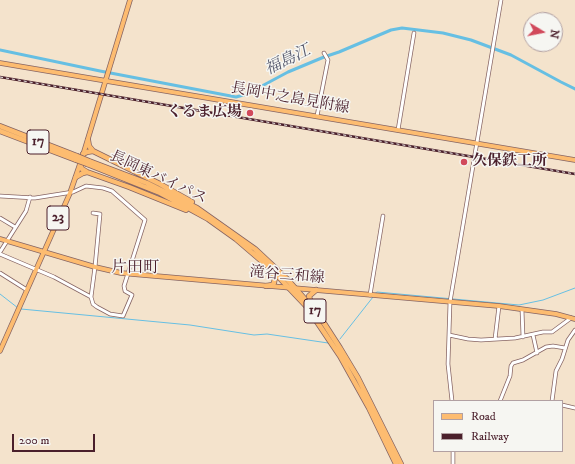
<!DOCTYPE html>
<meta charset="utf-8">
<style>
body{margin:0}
#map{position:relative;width:575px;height:464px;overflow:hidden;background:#f4e3cc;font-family:"IM FELL DW Pica",serif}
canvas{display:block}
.legend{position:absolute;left:433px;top:400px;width:130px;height:52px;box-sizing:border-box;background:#f6f6f2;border:1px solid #b1a0a2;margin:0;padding:5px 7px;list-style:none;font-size:12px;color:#4a1f2b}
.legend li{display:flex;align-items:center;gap:8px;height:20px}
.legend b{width:20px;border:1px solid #b1a0a2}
.north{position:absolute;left:523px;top:12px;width:40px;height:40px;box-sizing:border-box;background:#f6f6f2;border:1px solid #b1a0a2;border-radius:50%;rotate:100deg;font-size:11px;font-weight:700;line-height:16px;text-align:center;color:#4a1f2b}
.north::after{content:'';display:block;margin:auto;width:14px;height:18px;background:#d1495b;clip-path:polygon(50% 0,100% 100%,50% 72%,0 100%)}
.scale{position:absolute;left:12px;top:434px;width:83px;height:18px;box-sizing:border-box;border:2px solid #4a1f2b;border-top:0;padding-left:5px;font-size:12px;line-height:14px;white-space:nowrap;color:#4a1f2b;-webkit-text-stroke:3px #f6f6f2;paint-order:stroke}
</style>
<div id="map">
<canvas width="575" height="464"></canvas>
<ul class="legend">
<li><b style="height:5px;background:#fdbc70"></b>Road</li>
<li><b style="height:5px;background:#4a1f2b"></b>Railway</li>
</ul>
<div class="north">N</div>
<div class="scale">200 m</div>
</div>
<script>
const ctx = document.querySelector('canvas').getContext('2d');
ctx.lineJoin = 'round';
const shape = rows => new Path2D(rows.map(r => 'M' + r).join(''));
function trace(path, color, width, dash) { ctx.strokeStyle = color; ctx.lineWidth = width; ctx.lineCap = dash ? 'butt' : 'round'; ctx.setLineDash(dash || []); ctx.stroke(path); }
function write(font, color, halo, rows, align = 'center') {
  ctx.font = font + ' "IM FELL DW Pica","Noto Serif JP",serif'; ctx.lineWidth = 3; ctx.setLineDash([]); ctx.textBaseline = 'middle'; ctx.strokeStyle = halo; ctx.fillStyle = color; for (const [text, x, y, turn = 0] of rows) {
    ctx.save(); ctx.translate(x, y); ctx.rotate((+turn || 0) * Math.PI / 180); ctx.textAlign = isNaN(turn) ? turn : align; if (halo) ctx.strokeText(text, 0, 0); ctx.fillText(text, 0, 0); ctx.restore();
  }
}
trace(shape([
 [0,294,18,308],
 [374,294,377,292,519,305,543,300,575,288],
 [21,309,190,325,254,335,267,334,328,343],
 [340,339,373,297]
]), '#66bfe3', 1);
trace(shape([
 [0,50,100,71,236,97,247,94,288,72,324,57,339,52,391,30,402,28,443,33,471,40,511,55,561,82,575,89]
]), '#66bfe3', 3);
const minor = shape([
 [317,116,327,65,328,60,324,53],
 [398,130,414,33],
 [0,196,35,198,73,192,86,186,103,188,112,191,145,220,124,286,125,291,132,295,123,316,110,314,97,307,93,304,91,297,95,267,100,214,93,213],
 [0,218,15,227],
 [0,252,26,211,30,197],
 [0,254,54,277,91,297],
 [0,273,27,290],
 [370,295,383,216],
 [522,310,523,337],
 [449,335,468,339,481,340,515,338,543,332,552,332,571,318],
 [533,335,537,353],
 [495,339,499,306],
 [452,401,448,364,450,302,501,0],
 [500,401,510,376,511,366,513,363,523,360,546,347,553,346,565,348],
 [552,401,556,371,562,359,568,340,575,330],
 [562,405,575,408],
 [453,451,453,464]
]);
const major = shape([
 [0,63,575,160],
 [83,155,130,0],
 [0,239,95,267,121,273,499,306,556,314,575,319],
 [0,351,70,193,80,164]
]);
const highway = shape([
 [0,126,77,156],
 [0,131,76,160],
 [88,140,89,146,93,151,160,184,192,202],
 [83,154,87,152,93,151],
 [89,161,147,183,197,208,255,249,287,279,318,314,340,348,358,378,401,464],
 [80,164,82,169,87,172,129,187,186,210],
 [87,164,160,193,190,209,208,219,236,239,271,269,307,307,340,356,369,408,396,464],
 [76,177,83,173,87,172],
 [266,286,272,285,274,283,275,277,272,273],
 [312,305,310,300,309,296,316,290]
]);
trace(minor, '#866463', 4.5);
trace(major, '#866463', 5.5);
trace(highway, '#866463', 6);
trace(minor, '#fff', 3);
trace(major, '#fdbc70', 4);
trace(highway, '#fdbc70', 4.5);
const rail = shape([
 [0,77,575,174]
]);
trace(rail, '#4a1f2b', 2.5);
trace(rail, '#f6f6f2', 1, [3]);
const highwayBridge = shape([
 [77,156,89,161],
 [76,160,87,164]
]);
trace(highwayBridge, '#866463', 6, []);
trace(highwayBridge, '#fdbc70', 4.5);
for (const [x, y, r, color] of [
 [250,113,4,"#d1495b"],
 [464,162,4,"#d1495b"]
]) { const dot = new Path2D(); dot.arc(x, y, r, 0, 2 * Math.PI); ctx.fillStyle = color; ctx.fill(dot); trace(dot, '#f6f6f2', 1.5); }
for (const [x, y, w] of [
 [38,142,22],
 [58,218,22],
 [315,311,22]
]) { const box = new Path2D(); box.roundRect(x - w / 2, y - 12, w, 24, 3); ctx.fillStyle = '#f6f6f2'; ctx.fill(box); trace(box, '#4a1f2b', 1); }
write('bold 14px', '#4a1f2b', null, [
 ["17",38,142],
 ["23",58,218],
 ["17",315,311]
]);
write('15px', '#4a1f2b', '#f6f6f2', [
 ["長岡中之島見附線",290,99,10],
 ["長岡東バイパス",158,178,25],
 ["滝谷三和線",287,276,5]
]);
write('bold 15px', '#4a1f2b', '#f6f6f2', [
 ["くるま広場",242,113],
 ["久保鉄工所",472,162,"left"]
], 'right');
write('italic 16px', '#54576b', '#f6f6f2', [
 ["福島江",288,61,-26]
]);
write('16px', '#4a1f2b', '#f6f6f2', [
 ["片田町",135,269]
]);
</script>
